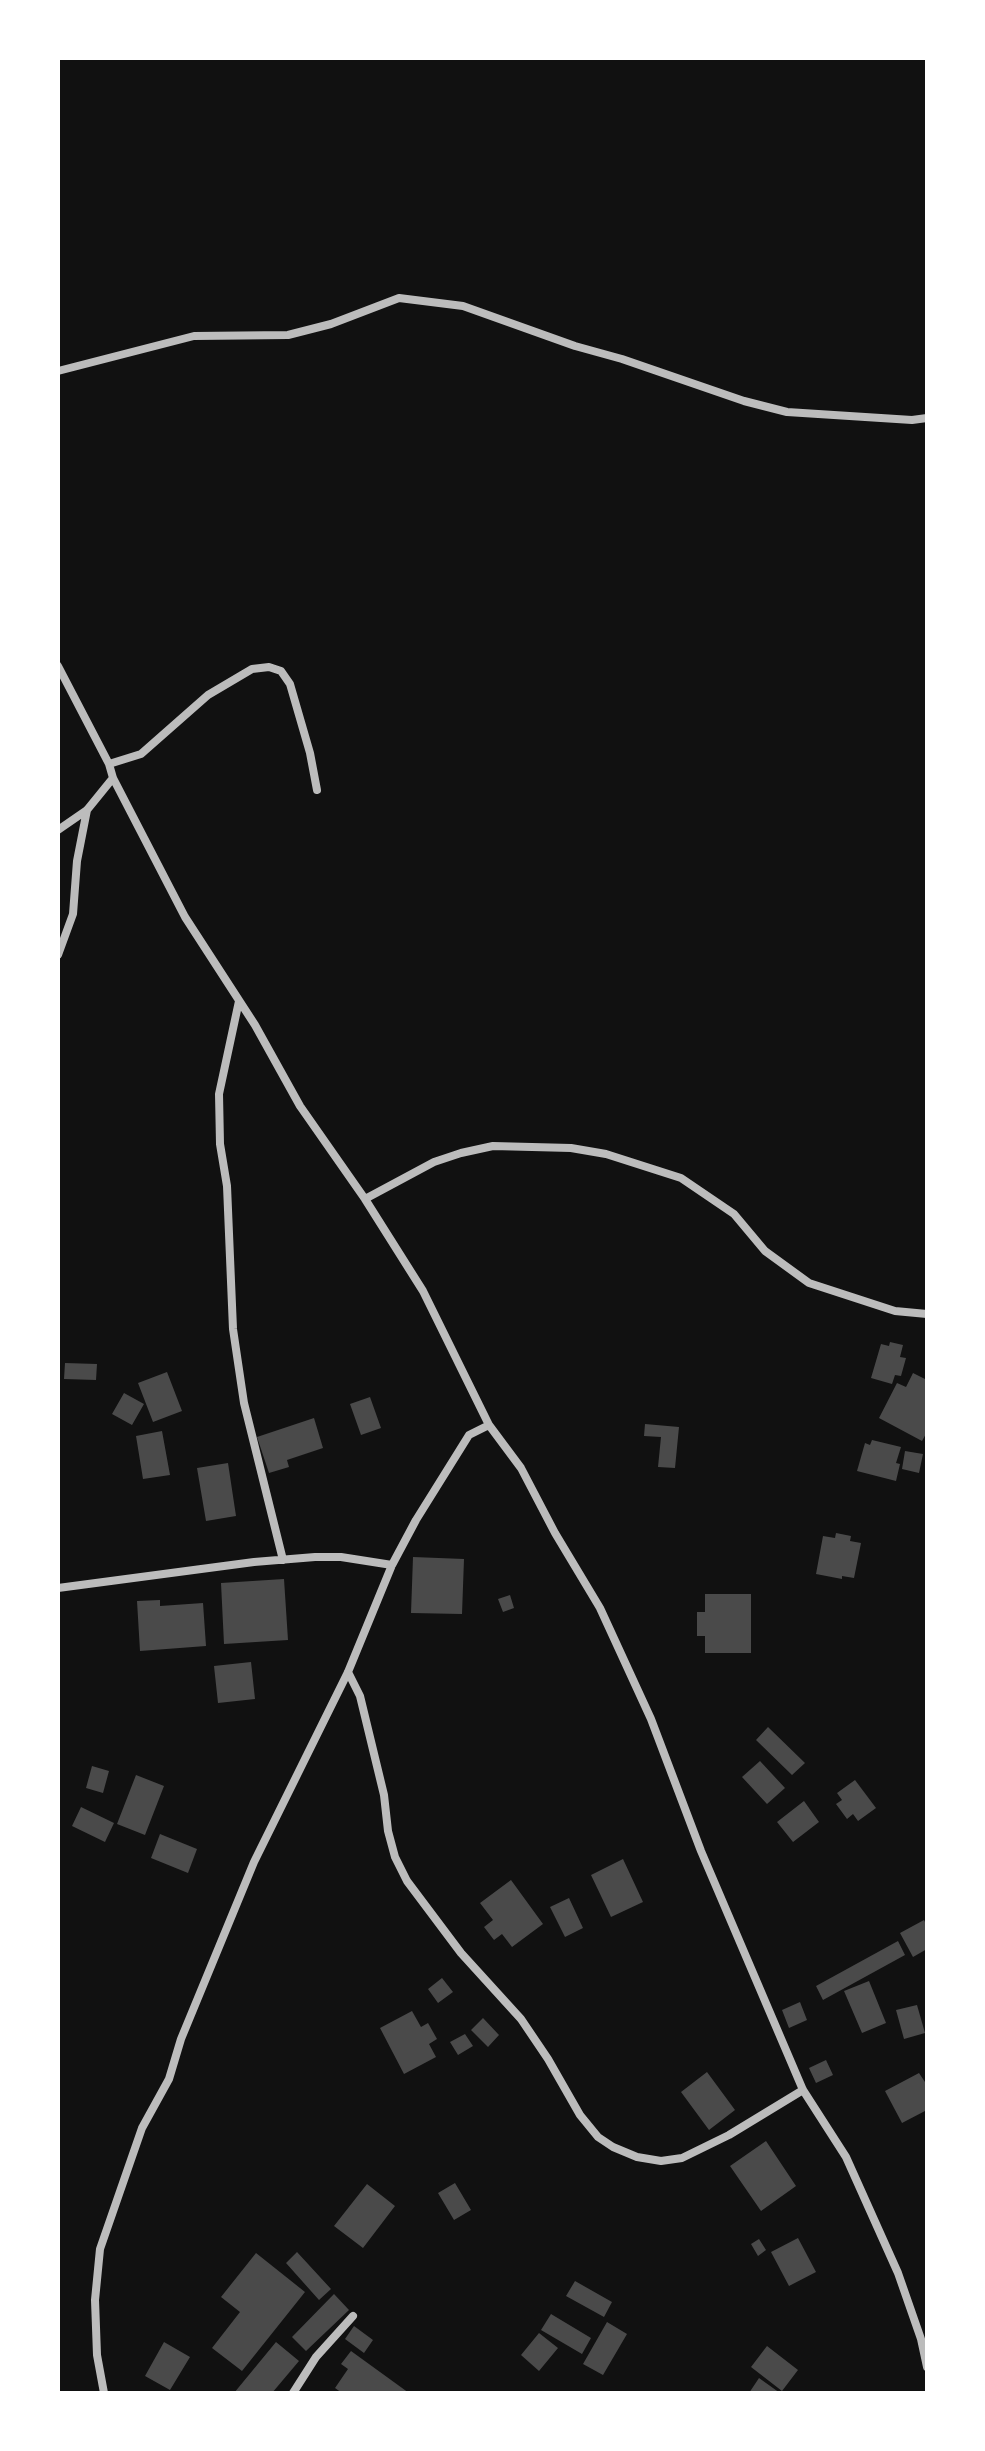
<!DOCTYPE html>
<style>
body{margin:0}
#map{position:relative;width:985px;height:2451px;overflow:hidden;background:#111;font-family:"Work Sans",sans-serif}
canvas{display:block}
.frame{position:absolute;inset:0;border:60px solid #fff;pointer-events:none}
</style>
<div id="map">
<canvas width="985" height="2451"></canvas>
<div class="frame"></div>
</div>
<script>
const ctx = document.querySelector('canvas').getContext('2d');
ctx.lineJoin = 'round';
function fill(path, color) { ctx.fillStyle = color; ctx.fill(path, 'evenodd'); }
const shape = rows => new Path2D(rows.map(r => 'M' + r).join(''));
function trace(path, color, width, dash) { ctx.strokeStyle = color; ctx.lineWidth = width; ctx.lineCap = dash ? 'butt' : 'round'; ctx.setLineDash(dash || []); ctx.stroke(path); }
fill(shape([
 [890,1342,903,1345,900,1357,906,1358,901,1376,895,1375,892,1384,871,1378,881,1344,889,1346],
 [65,1363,97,1364,96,1380,64,1379],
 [167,1372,182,1411,153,1422,138,1383],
 [913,1373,927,1380,927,1432,922,1441,879,1418,897,1383,906,1387],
 [124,1393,144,1404,132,1425,112,1414],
 [370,1397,381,1428,361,1435,350,1404],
 [314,1418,323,1448,287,1460,289,1467,269,1473,257,1437],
 [645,1424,679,1427,675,1468,658,1467,661,1437,644,1436],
 [162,1431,170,1475,143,1479,136,1436],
 [872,1440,901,1447,896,1463,900,1464,896,1481,857,1471,865,1443,870,1445],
 [905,1451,923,1454,919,1473,902,1469],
 [228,1463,236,1516,206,1521,197,1468],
 [836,1533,851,1536,850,1541,861,1543,854,1578,842,1576,842,1579,816,1574,823,1536,835,1538],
 [413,1557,464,1559,462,1614,411,1613],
 [284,1579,288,1640,224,1644,221,1583],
 [705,1594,751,1594,751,1653,705,1653,705,1636,697,1636,697,1612,705,1612],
 [510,1595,514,1608,503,1612,498,1599],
 [160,1600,160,1606,203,1603,206,1646,140,1651,137,1601],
 [251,1662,255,1699,218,1703,214,1666],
 [768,1727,805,1763,792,1775,756,1740],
 [760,1761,785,1788,767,1804,742,1777],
 [92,1766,109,1771,103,1793,86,1788],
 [136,1775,164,1786,145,1835,117,1824],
 [855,1780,876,1808,858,1821,853,1814,847,1819,836,1804,842,1800,837,1793],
 [804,1801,819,1822,793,1842,777,1822],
 [81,1807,114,1823,105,1842,72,1826],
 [160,1834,197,1849,188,1873,151,1858],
 [623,1859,643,1902,611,1917,591,1875],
 [511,1880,543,1924,512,1947,502,1934,494,1940,484,1927,493,1920,480,1903],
 [569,1898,583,1928,565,1937,550,1907],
 [924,1920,927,1926,927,1949,913,1957,900,1933],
 [898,1941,905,1955,823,2000,816,1986],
 [442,1978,453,1992,438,2003,428,1989],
 [869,1981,886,2023,862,2033,844,1991],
 [800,2002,807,2020,789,2028,782,2010],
 [917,2005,925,2033,904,2039,896,2010],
 [412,2011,421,2027,428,2023,437,2039,429,2044,436,2057,404,2074,380,2028],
 [483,2018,499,2035,488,2047,471,2030],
 [465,2034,473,2046,458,2055,450,2042],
 [826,2060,833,2075,816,2083,809,2068],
 [707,2072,735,2110,709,2130,681,2092],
 [919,2073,927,2085,927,2115,925,2111,902,2123,885,2091],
 [766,2141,796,2186,761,2211,730,2166],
 [455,2183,471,2210,454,2220,438,2193],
 [367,2184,395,2206,363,2248,334,2226],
 [798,2238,816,2272,789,2286,771,2252],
 [759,2239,766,2250,758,2256,751,2244],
 [297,2252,331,2289,319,2300,286,2263],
 [256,2253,305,2292,242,2371,212,2348,240,2312,221,2297],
 [575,2281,612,2302,604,2317,566,2296],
 [334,2294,349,2310,306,2351,292,2337],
 [551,2314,591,2338,582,2354,541,2330],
 [607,2322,627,2334,603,2375,583,2364],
 [354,2326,373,2340,364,2353,345,2339],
 [539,2333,558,2348,539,2371,521,2355],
 [164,2342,190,2357,170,2390,145,2376],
 [276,2342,299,2361,272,2393,234,2393],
 [767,2346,798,2370,782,2391,751,2367],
 [351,2351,409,2393,342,2393,335,2388,348,2369,341,2364],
 [759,2378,780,2393,749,2393]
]), '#4a4a4a');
trace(shape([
 [58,371,194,336,288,335,331,324,399,298,463,306,575,346,622,359,744,401,787,412,912,420,927,418],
 [58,666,109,764,113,778,185,917,255,1025,300,1106,365,1199,423,1291,489,1425,521,1468,555,1533,600,1608,651,1719,701,1851,803,2090,846,2157,898,2273,921,2339,927,2367],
 [109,764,141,754,208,695,252,669,269,667,281,671,290,684,310,753,317,790],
 [58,830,87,810,113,778],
 [58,955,73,914,77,861,87,810],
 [239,1001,219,1094,220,1144,227,1186,233,1329,244,1403,283,1560],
 [365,1199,434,1162,461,1153,493,1146,571,1148,606,1154,681,1178,734,1214,765,1251,809,1283,895,1311,927,1314],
 [58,1588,254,1562,315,1557,341,1557,392,1565],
 [348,1672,360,1696,384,1795,388,1831,395,1857,407,1881,461,1953,521,2019,548,2059,580,2115,598,2137,613,2147,637,2157,661,2161,682,2158,729,2135,803,2090],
 [104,2393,97,2355,95,2300,100,2249,142,2128,169,2079,181,2039,254,1862,348,1672,392,1565,416,1520,469,1435,489,1425],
 [293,2393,316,2357,353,2316]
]), '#bcbcbc', 8);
</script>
